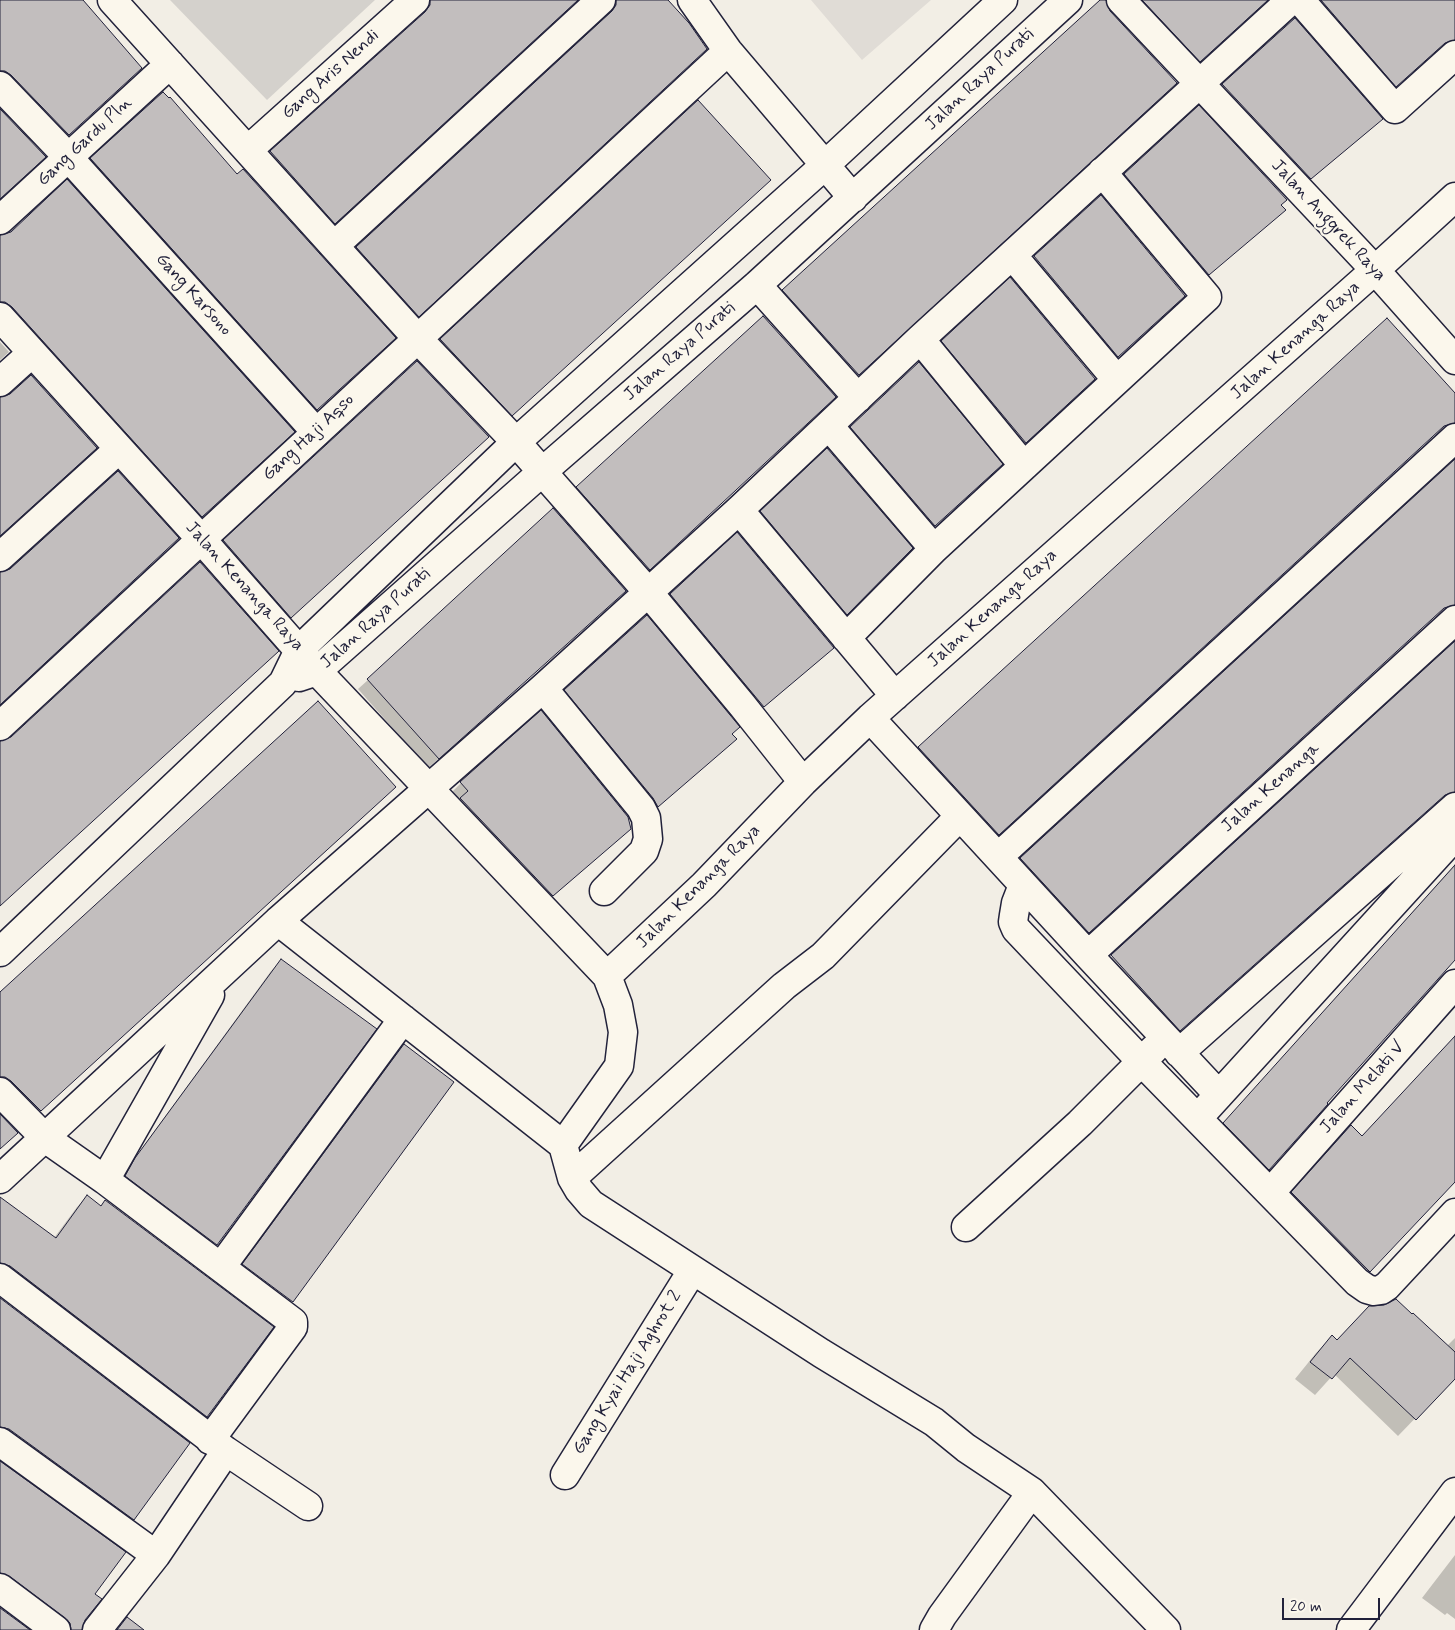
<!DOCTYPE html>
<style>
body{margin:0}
#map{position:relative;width:1455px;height:1630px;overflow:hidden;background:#f2eee5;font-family:Mynerve,sans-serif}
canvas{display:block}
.scale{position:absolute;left:1282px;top:1598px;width:98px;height:22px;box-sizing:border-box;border:2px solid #22223b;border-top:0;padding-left:6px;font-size:15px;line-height:18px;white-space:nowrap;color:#22223b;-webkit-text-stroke:4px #fbf7ec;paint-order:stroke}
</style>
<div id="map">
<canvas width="1455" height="1630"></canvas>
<div class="scale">20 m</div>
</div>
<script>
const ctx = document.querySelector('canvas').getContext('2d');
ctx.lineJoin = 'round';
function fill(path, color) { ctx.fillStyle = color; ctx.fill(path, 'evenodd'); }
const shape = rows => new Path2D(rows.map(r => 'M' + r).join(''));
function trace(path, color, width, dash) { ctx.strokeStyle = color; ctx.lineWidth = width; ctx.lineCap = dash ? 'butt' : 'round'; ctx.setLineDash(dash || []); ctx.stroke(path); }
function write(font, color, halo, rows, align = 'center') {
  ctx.font = font + ' Mynerve,sans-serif'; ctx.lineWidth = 4.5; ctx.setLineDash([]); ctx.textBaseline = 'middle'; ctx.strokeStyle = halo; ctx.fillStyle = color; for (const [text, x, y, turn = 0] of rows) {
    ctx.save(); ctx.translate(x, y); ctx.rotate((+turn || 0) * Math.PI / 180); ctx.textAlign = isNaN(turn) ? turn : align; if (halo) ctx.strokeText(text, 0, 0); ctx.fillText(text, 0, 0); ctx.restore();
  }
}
fill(shape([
 [811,0,931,0,862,60]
]), '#e0dcd6');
fill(shape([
 [170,0,375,0,267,100]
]), '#d4d1cc');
fill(shape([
 [0,0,81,0,130,78,58,145,0,84],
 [429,0,577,0,324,233,261,162,417,21,420,16,421,9],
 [603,0,666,0,696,59,408,326,347,258,603,21,606,15,606,7],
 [1123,0,1267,0,1190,71],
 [1302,0,1455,0,1455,43,1447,50,1440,50,1433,53,1386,96],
 [1105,4,1166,93,848,384,773,301],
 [1295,20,1371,129,1300,188,1213,95],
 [698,102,759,190,502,425,431,350],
 [91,159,384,348,307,419,81,169],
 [1125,175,1280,205,1284,210,1198,284,1115,185],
 [1101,197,1174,306,1108,367,1024,267],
 [0,236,283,442,191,526,0,315],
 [1386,320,1455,396,1455,436,1449,432,1440,432,1433,436,988,844,909,758],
 [942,341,1084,389,1015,452,932,352],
 [0,342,9,352,0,360],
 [417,362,478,447,280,627,214,551],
 [824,407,639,579,567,498,577,488],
 [851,427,991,474,925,536,841,438],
 [1455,461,1455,618,1449,614,1440,614,1433,618,1078,942,1011,869],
 [761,512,911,548,836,624,751,522],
 [671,595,822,657,753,716,661,605],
 [615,601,428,768,358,689,368,680],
 [1455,643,1455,802,1441,801,1433,805,1170,1040,1102,966],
 [565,690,731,734,735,739,647,815,555,701],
 [461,783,630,829,542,905,451,793],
 [385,797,30,1121,0,1090,0,993],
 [1455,864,1455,958,1259,1179,1215,1134],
 [281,961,217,1245,206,1255,116,1186,126,1170,271,971],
 [1455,1037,1455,1180,1360,1281,1282,1203,1341,1137,1362,1137],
 [404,1046,452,1082,292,1301,282,1312,233,1275,394,1056],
 [87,1197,100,1207,105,1201,206,1416,197,1426,0,1276,0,1199,54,1238,77,1207],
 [0,1299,133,1519,123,1529,0,1440],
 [1332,1337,1337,1341,1447,1346,1455,1338,1455,1377,1398,1436,1334,1374,1315,1395,1295,1379,1316,1353],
 [0,1463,93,1594,81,1630,58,1630,0,1586],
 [1455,1555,1455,1619,1447,1613,1445,1615,1422,1598]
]), '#0003');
const building = shape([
 [0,0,83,0,142,68,69,135,11,75,5,71,0,71,0,0],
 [430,0,578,0,335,224,270,151,425,12,430,5,430,0],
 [616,0,668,0,689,23,707,49,419,317,356,247,612,11,616,5,616,0],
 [1100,0,1106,0,1110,11,1177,83,859,375,782,290,1100,0],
 [1142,0,1268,0,1200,62,1142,0],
 [1321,0,1455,0,1455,40,1445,43,1396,87,1321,0],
 [1295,18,1383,119,1311,179,1222,84,1295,18],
 [163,92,169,98,170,97,237,174,243,169,396,338,317,410,90,158,163,92],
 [698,100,771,180,512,416,440,339,698,100],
 [1199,105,1287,200,1281,205,1286,210,1209,275,1124,174,1199,105],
 [0,109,46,157,0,199,0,109],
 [67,179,295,432,202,517,12,307,5,302,0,302,0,235,11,232,67,179],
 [1101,195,1185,296,1118,357,1034,256,1101,195],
 [1010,277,1095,379,1026,443,941,341,1010,277],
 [763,316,836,397,650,570,576,487,763,316],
 [1387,318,1455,393,1455,423,1444,426,999,835,918,747,1387,318],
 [417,361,489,437,291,618,223,540,417,361],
 [919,362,1003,464,935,526,850,427,919,362],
 [31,375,97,448,0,536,0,397,10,394,31,375],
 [827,448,913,548,847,615,760,511,827,448],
 [1455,459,1455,605,1444,608,1089,933,1020,858,1455,459],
 [118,471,179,538,0,705,0,572,10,569,118,471],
 [553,508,626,591,439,759,367,679,553,508],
 [737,532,834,648,764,707,670,594,737,532],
 [200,562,279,651,0,906,0,741,11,737,200,562],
 [647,615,740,727,732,734,737,739,658,807,653,798,564,690,647,615],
 [1455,641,1455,792,1445,795,1180,1031,1111,955,1455,641],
 [318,701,396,787,41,1111,11,1081,5,1077,0,1077,0,992,318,701],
 [541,710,628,817,631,829,553,896,460,798,468,791,460,782,541,710],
 [1455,865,1455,960,1327,1103,1328,1104,1269,1170,1223,1123,1455,865],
 [281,959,377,1029,217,1245,125,1176,135,1158,281,959],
 [1455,1036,1455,1182,1370,1272,1291,1192,1351,1125,1362,1136,1455,1036],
 [404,1044,454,1082,293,1302,242,1264,404,1044],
 [0,1114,18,1133,0,1149,0,1114],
 [87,1195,101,1206,105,1200,274,1327,207,1417,10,1266,0,1263,0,1197,56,1238,87,1195],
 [0,1298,190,1443,134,1520,9,1429,0,1427,0,1298],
 [1396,1299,1412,1314,1413,1313,1455,1352,1455,1379,1416,1420,1350,1358,1332,1379,1310,1362,1332,1335,1337,1340,1369,1306,1384,1305,1396,1299],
 [0,1461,126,1552,95,1594,102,1599,85,1620,82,1630,71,1630,70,1623,65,1618,9,1576,0,1573,0,1461],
 [0,1608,30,1630,0,1630,0,1608],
 [127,1617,144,1630,117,1630,127,1617]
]);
fill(building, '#c2bebe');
trace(building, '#22223b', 1);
const minor = shape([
 [112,0,417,338,516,442,648,592,742,705,803,782],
 [692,0,728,51,853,198],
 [1121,0,1375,270,1455,360],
 [1300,0,1395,109,1455,55],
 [0,86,69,158,316,432],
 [248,150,415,0],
 [0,220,170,64],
 [334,246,601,0],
 [1012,255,1117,380],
 [757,285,858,398],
 [0,317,201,539,317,671,607,976,618,1005,623,1032,619,1066,563,1145,572,1178,579,1190,591,1204,821,1353,934,1422,966,1448,1032,1492,1166,1630],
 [920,339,1024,466],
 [0,382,32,353],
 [829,426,934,549,846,638],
 [739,510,895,696],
 [934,549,1207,297,1102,172],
 [0,557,119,449],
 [299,677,317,671,542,472,757,285,1068,0],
 [543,688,641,808,646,818,648,839,644,851,604,891],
 [870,718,1088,955,1219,1095],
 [0,726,728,51],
 [998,857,1455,438],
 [1023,885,1016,903,1014,915,1013,922,1016,929,1142,1062,1357,1282,1367,1289,1374,1291,1381,1290,1387,1286,1455,1213],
 [278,921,563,1145],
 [0,952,283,683,299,650,516,442,824,166,1003,0],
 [1088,955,1455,620],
 [607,976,704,885,803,782,870,718,1375,270,1455,197],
 [1179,1053,1455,807],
 [0,1092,45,1138,105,1180,293,1322,293,1327,210,1440],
 [1207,1108,1455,836],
 [572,1178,784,986,823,956,960,816],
 [0,1179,278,921,543,688,739,510,920,339,1291,0],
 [105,1180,210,995],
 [1270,1193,1455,984],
 [966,1227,1080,1123,1154,1049],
 [221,1267,403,1019],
 [0,1278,226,1451,156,1555,97,1630],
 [0,1442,156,1555],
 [226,1451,308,1506],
 [565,1475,692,1271],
 [0,1588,56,1630],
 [934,1630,942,1616,1032,1492],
 [1351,1630,1455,1492]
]);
trace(minor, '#22223b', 31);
trace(minor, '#fbf7ec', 28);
write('18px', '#22223b', '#fbf7ec', [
 ["Gang Aris Nendi",331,75,-42],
 ["Jalan Raya Purati",980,80,-43],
 ["Gang Gardu Pln",85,142,-43],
 ["Jalan Anggrek Raya",1328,221,47],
 ["Gang Karsono",193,295,48],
 ["Jalan Kenanga Raya",1296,341,-42],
 ["Jalan Raya Purati",680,352,-41],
 ["Gang Haji Aqso",309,438,-43],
 ["Jalan Kenanga Raya",244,587,48],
 ["Jalan Kenanga Raya",993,609,-42],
 ["Jalan Raya Purati",376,619,-42],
 ["Jalan Kenanga",1271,788,-42],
 ["Jalan Kenanga Raya",699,887,-45],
 ["Jalan Melati V",1363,1088,-48],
 ["Gang Kyai Haji Aghrot 2",628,1373,-58]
]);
</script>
